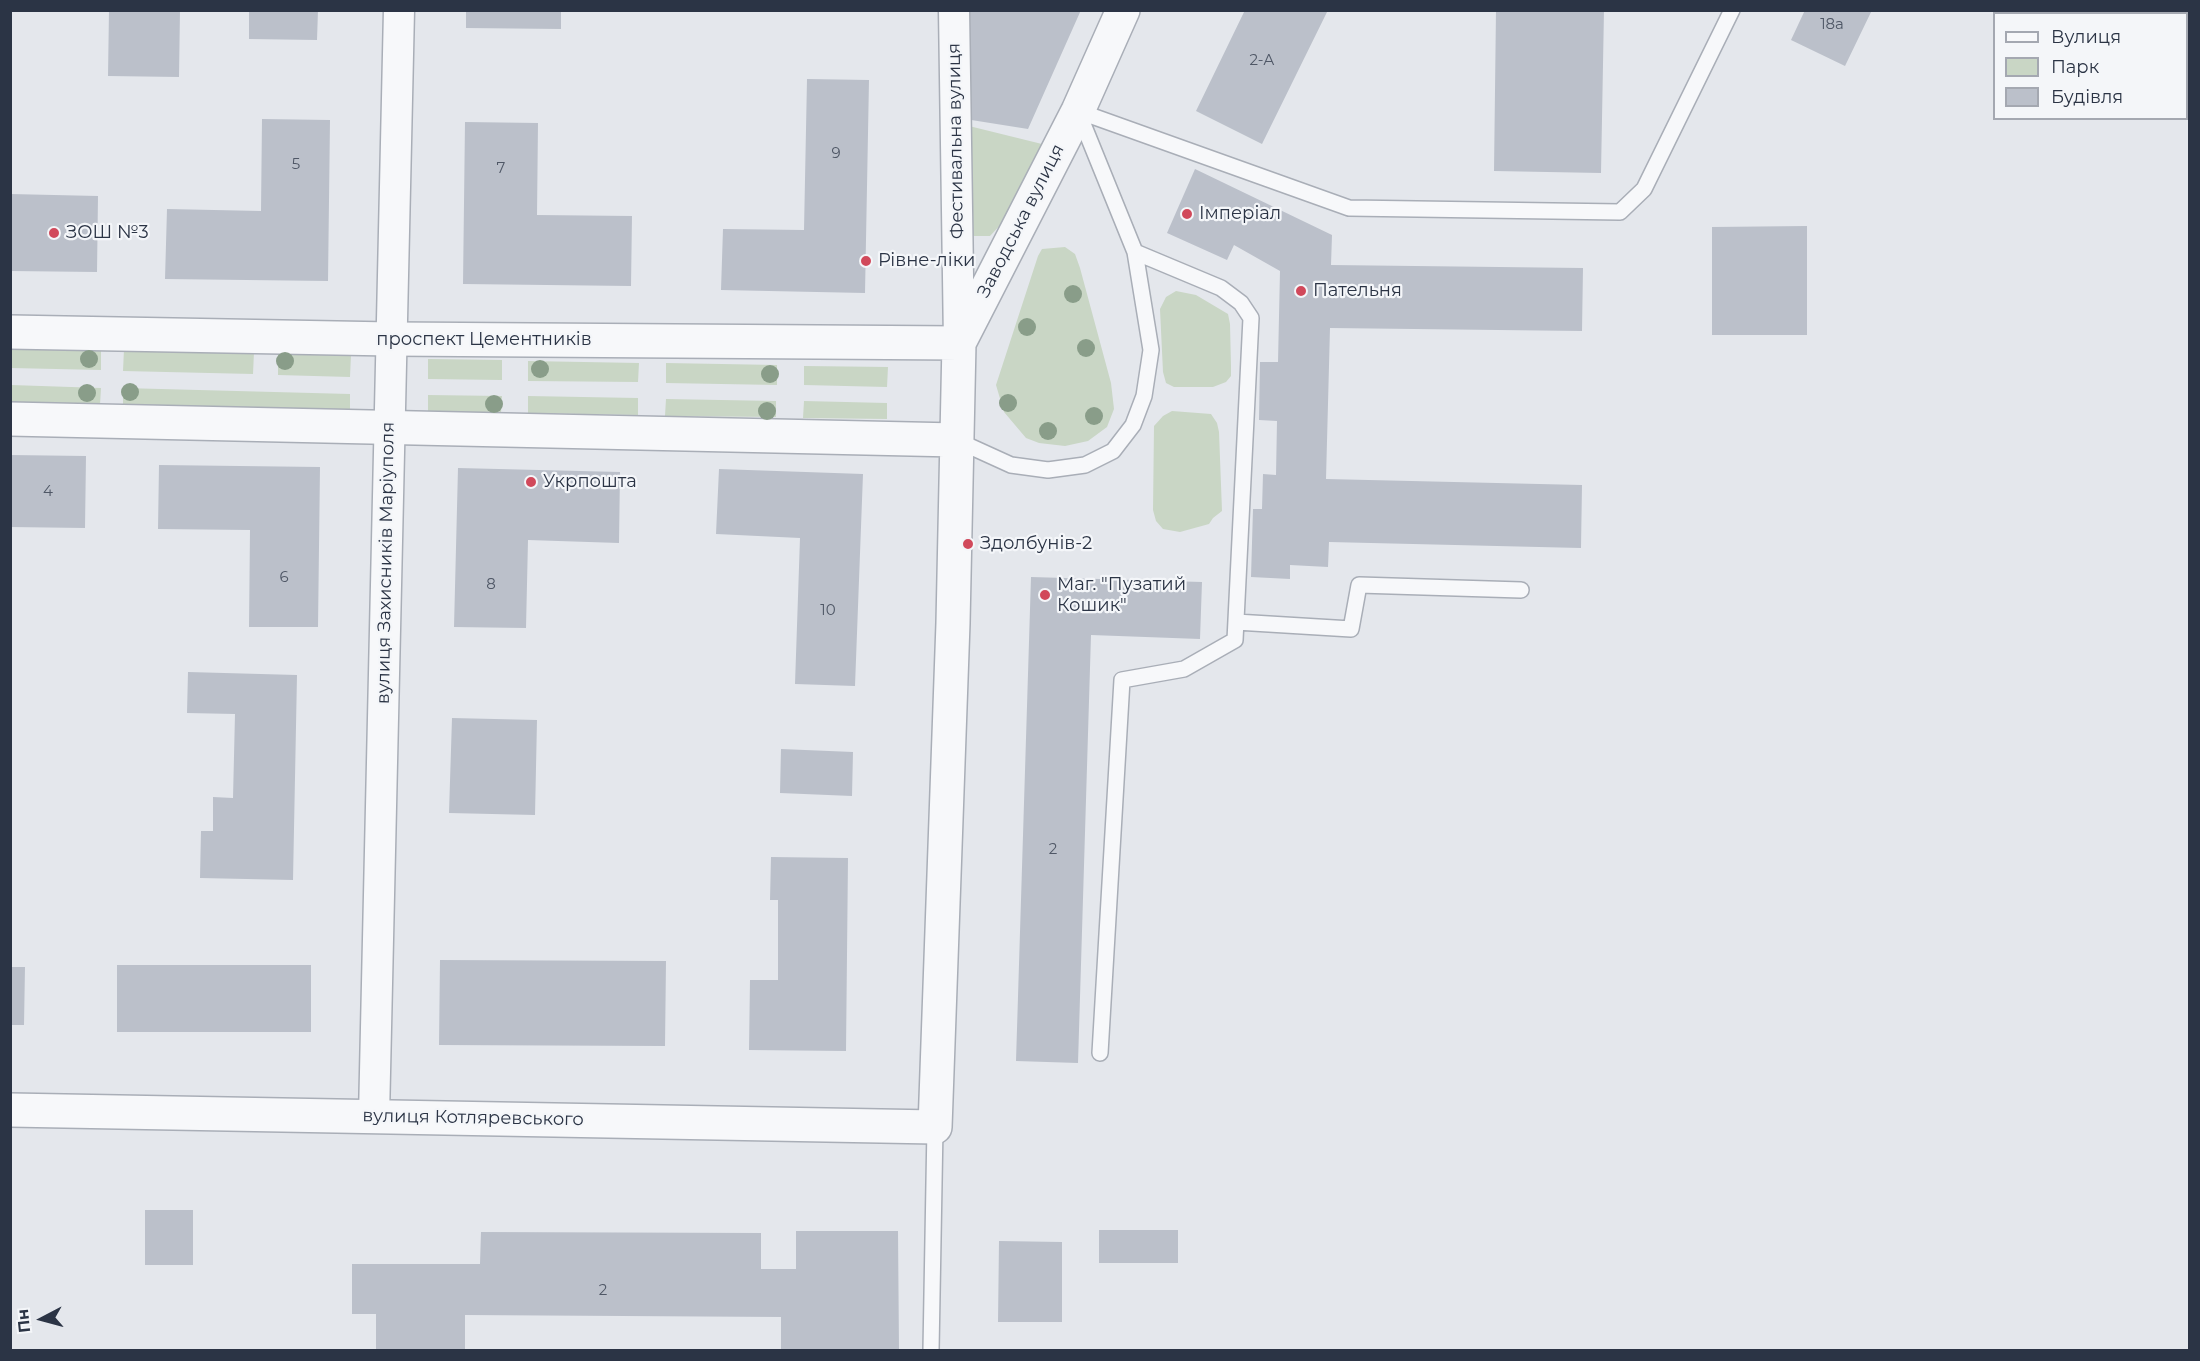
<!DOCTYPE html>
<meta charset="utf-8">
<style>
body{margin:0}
#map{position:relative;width:2200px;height:1361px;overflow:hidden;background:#e4e7ec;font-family:Montserrat,sans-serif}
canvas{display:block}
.frame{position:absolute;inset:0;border:12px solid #2b3445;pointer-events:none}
.legend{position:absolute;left:1993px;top:12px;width:195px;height:108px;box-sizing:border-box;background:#f4f6f9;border:2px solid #a4a8b1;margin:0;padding:8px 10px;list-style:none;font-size:18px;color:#2b3445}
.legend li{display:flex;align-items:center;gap:12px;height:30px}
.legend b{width:30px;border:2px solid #a4a8b1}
.north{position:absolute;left:12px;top:1289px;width:60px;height:60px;-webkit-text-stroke:4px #f4f6f9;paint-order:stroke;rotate:264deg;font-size:16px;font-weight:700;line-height:24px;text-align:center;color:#2b3445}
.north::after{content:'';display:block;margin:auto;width:21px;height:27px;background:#2b3445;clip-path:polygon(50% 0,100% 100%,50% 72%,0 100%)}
</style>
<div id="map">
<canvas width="2200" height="1361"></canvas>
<div class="frame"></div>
<ul class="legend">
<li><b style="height:8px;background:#f7f8fa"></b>Вулиця</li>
<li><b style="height:16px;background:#c9d6c5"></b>Парк</li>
<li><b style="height:16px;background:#bbc0ca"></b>Будівля</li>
</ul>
<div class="north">Пн</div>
</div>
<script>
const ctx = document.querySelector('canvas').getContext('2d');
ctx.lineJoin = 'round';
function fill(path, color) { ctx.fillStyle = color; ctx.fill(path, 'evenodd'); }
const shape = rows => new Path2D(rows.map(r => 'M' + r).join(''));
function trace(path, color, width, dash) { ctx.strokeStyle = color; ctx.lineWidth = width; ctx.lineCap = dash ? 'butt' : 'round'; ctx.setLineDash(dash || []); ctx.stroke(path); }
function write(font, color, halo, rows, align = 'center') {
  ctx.font = font + ' Montserrat,sans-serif'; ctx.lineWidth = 4.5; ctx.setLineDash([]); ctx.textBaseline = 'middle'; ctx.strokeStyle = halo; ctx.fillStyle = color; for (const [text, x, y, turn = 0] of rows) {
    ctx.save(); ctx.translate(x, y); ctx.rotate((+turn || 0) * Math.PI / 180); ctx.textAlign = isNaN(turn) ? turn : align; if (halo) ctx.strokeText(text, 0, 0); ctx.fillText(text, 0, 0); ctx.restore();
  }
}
fill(shape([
 [969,126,1046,145,1006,219,990,236,974,236,967,224],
 [1065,247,1075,254,1080,268,1111,383,1114,409,1107,427,1088,441,1065,446,1039,443,1026,438,1004,412,996,385,1038,256,1042,249],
 [1176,291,1196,295,1228,314,1230,324,1231,366,1231,376,1226,382,1213,387,1174,387,1166,383,1163,372,1160,309,1166,297],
 [11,346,101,349,101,370,11,368],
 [124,349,254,352,253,374,123,371],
 [278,353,351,355,350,377,278,375],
 [428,359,502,360,502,380,428,379],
 [528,361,639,363,638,382,528,381],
 [666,363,777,365,777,385,666,383],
 [804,366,888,367,887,387,804,385],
 [11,385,101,388,100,405,11,403],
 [123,388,350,394,350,412,123,405],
 [428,395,502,396,501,413,428,411],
 [528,396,638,398,638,415,528,413],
 [666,399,776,401,776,417,665,416],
 [804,401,887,403,887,419,803,418],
 [1172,411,1211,414,1217,423,1219,432,1222,511,1213,518,1209,524,1180,532,1163,529,1156,521,1153,510,1154,426,1163,416]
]), '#c9d6c5');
fill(shape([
 [109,10,180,10,179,77,108,76],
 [249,10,318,10,317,40,249,39],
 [466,10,561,10,561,29,466,28],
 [968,10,1081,10,1028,129,965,119],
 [1245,10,1328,10,1262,144,1196,111],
 [1496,10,1604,10,1601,173,1494,171],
 [1805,10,1872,10,1845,66,1791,40],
 [807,79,869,80,865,293,721,290,723,229,804,230],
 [262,119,330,120,328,281,165,279,167,209,261,211],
 [465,122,538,123,537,215,632,216,631,286,463,284],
 [1195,169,1332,235,1331,265,1583,268,1582,331,1330,328,1326,479,1582,485,1581,548,1329,542,1328,567,1290,565,1290,579,1251,577,1253,509,1262,509,1263,474,1276,475,1277,421,1259,420,1260,362,1278,362,1280,271,1234,245,1227,260,1167,233],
 [10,194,98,196,97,272,10,271],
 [1807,226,1807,335,1712,335,1712,227],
 [10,455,86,456,85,528,10,527],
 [159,465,320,467,318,627,249,627,250,530,158,529],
 [458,468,620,472,619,543,528,540,526,628,454,627],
 [719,469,863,474,855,686,795,684,800,538,716,534],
 [1031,577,1202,582,1200,639,1091,635,1078,1063,1016,1061],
 [188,672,297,675,293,880,200,878,201,831,213,831,213,797,233,798,235,714,187,713],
 [452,718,537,720,535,815,449,813],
 [781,749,853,752,852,796,780,793],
 [771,857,848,858,846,1051,749,1050,750,980,778,980,778,900,770,900],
 [440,960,666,961,665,1046,439,1045],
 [117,965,311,965,311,1032,117,1032],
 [10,967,25,967,24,1025,10,1025],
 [145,1210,193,1210,193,1265,145,1265],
 [1099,1230,1178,1230,1178,1263,1099,1263],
 [796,1231,898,1231,899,1350,781,1350,781,1317,465,1315,465,1350,376,1350,376,1314,352,1314,352,1264,480,1264,481,1232,761,1233,761,1269,796,1269],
 [999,1241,1062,1242,1062,1322,998,1322]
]), '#bbc0ca');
const service = shape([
 [1078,111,1349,208,1620,212,1644,189,1732,10],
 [956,440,1011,465,1048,470,1085,465,1113,451,1133,425,1144,396,1151,350,1135,252,1079,114],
 [1236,622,1351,629,1359,585,1521,590],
 [1100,1053,1122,680,1184,669,1235,640,1251,318,1241,303,1221,288,1135,252],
 [931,1350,935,1127]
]);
const minor = shape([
 [954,10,959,343],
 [374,1116,399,10]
]);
const tertiary = shape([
 [10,332,391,339,959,343],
 [10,419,956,440],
 [10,1110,935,1127,953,623,959,343,1078,111,1123,10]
]);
trace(service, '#a9aeb7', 18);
trace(minor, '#a9aeb7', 33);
trace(tertiary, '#a9aeb7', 36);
trace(service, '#f7f8fa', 15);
trace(minor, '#f7f8fa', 30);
trace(tertiary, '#f7f8fa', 33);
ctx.fillStyle = '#899d89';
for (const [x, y] of [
 [1073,294],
 [1027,327],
 [1086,348],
 [89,359],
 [285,361],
 [540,369],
 [770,374],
 [130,392],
 [87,393],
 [1008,403],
 [494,404],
 [767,411],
 [1094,416],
 [1048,431]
]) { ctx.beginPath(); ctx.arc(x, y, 9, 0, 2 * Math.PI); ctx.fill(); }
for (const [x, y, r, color] of [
 [1187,214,6,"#d1495b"],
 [54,233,6,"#d1495b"],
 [866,261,6,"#d1495b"],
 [1301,291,6,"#d1495b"],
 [531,482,6,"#d1495b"],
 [968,544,6,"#d1495b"],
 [1045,595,6,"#d1495b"]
]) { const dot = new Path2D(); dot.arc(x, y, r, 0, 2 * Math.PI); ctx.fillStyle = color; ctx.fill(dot); trace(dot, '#f4f6f9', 2); }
write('15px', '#4f5766', null, [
 ["18а",1832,25],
 ["2-А",1262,61],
 ["9",836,154],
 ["5",296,165],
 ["7",501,169],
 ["4",48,492],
 ["6",284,578],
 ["8",491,585],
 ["10",828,611],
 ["2",1053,850],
 ["2",603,1291]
]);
write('18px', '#2b3445', '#f4f6f9', [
 ["Фестивальна вулиця",956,141,-91],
 ["Заводська вулиця",1021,221,-63],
 ["проспект Цементників",484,340],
 ["вулиця Захисників Маріуполя",386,563,-89],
 ["вулиця Котляревського",473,1118,1]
]);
write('18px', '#2b3445', '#f4f6f9', [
 ["Імперіал",1199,214],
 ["ЗОШ №3",66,233],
 ["Рівне-ліки",878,261],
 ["Пательня",1313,291],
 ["Укрпошта",543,482],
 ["Здолбунів-2",980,544],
 ["Маг. \"Пузатий",1057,585],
 ["Кошик\"",1057,606]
], 'left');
</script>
